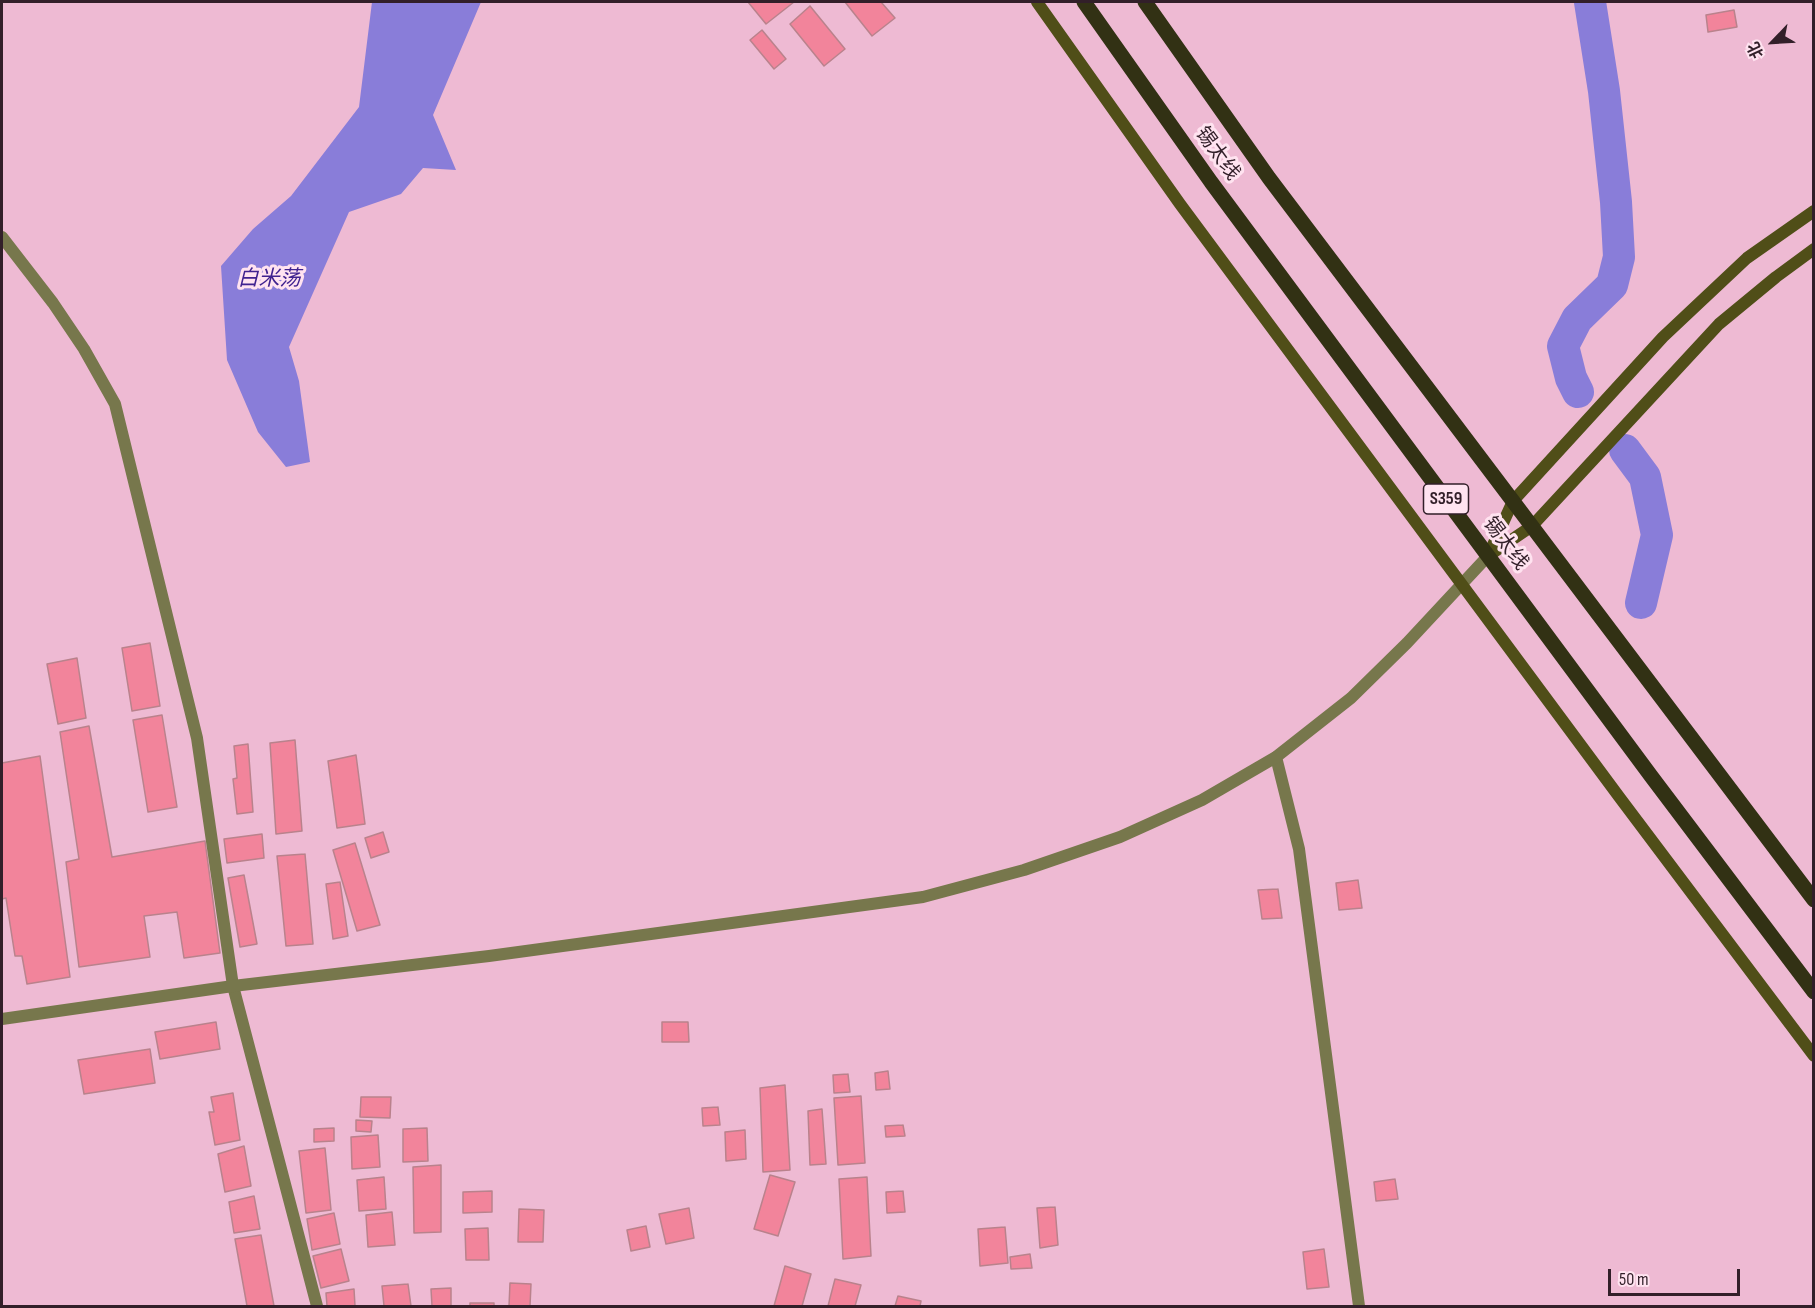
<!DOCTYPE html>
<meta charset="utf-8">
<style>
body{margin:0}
#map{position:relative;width:1815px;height:1308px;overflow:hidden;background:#eebad3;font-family:"Sofia Sans Condensed","Noto Sans SC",sans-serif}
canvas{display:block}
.frame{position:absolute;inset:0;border:3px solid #321f29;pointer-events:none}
.north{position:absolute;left:1743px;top:12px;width:60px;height:60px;-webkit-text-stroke:4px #ffe3f0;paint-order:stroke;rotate:245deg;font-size:16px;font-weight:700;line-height:24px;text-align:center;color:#321f29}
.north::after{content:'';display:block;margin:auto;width:21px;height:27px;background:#321f29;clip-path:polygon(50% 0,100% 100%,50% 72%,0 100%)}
.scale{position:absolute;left:1608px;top:1269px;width:132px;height:27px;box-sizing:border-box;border:3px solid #321f29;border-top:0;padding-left:8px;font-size:18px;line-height:21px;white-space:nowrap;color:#321f29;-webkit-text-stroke:4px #ffe3f0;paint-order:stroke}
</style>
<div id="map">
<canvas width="1815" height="1308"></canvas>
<div class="frame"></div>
<div class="north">北</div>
<div class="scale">50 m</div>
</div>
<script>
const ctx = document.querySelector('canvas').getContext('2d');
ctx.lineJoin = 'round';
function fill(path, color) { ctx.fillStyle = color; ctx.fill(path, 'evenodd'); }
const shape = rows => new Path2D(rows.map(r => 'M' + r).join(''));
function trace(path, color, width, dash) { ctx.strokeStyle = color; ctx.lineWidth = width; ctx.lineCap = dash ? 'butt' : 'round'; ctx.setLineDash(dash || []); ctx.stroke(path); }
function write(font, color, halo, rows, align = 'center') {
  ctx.font = font + ' "Sofia Sans Condensed","Noto Sans SC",sans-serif'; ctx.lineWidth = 6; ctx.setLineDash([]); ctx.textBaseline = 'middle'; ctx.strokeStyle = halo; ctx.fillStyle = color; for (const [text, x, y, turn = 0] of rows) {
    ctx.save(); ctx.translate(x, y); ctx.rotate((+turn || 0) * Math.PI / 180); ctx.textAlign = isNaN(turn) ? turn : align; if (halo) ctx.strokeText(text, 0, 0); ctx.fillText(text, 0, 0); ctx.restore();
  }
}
fill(shape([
 [372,2,481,2,433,115,456,170,423,168,401,194,349,212,289,347,299,381,310,462,286,467,258,432,227,360,221,266,253,229,291,196,359,107]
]), '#897dd9');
trace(shape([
 [1578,392,1571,378,1563,346,1577,319,1612,285,1619,257,1616,202,1604,91,1590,2],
 [1625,450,1645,477,1657,535,1641,603]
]), '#897dd9', 32);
const building = shape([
 [748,2,794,2,766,24,748,2],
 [845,2,881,2,895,18,872,36,845,2],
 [810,6,845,49,824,66,790,24,810,6],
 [1734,10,1737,27,1708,32,1706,15,1734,10],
 [762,30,786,59,774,69,750,40,762,30],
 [150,643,160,706,132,711,122,648,150,643],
 [77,658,86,718,58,724,47,664,77,658],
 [162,715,177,807,148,812,133,720,162,715],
 [89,726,112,857,205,841,220,953,184,958,177,912,144,916,150,957,79,967,66,862,79,859,60,732,89,726],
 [295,740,302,831,276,834,270,743,295,740],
 [248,744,253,812,237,814,233,779,237,778,234,746,248,744],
 [356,755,365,824,337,828,328,761,356,755],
 [40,756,70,977,27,984,22,956,15,956,6,898,2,899,2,763,40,756],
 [383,832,389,852,371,858,365,838,383,832],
 [262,834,264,858,227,863,224,839,262,834],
 [355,843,380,925,357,931,333,850,355,843],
 [305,854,313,944,286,946,277,856,305,854],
 [244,875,257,944,240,947,228,878,244,875],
 [1358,880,1362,908,1339,910,1336,883,1358,880],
 [340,882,348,936,333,939,326,884,340,882],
 [1278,889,1282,918,1262,919,1258,890,1278,889],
 [216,1022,220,1049,160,1059,155,1032,216,1022],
 [662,1022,688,1022,689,1042,662,1042,662,1022],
 [150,1049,155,1083,84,1094,78,1060,150,1049],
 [888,1071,890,1089,876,1090,875,1073,888,1071],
 [848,1074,850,1092,834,1093,833,1075,848,1074],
 [785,1085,790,1170,763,1172,760,1088,785,1085],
 [233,1093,240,1140,215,1145,209,1112,214,1112,211,1097,233,1093],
 [861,1096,865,1163,838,1165,834,1098,861,1096],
 [361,1097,391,1097,390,1118,360,1117,361,1097],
 [718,1107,720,1125,703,1126,702,1108,718,1107],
 [822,1109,826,1164,810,1165,808,1111,822,1109],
 [356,1120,372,1121,371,1132,356,1131,356,1120],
 [903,1125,905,1136,886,1137,885,1126,903,1125],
 [334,1128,334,1141,314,1142,314,1129,334,1128],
 [427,1128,428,1161,403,1162,403,1129,427,1128],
 [745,1130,746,1159,726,1161,725,1132,745,1130],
 [378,1135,380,1167,352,1169,351,1137,378,1135],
 [244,1146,251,1186,225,1192,218,1154,244,1146],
 [325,1148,331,1210,306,1213,299,1151,325,1148],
 [441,1165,441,1232,414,1233,413,1167,441,1165],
 [770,1175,795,1182,778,1236,754,1229,770,1175],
 [384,1177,386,1209,359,1211,357,1180,384,1177],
 [867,1177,871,1256,843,1259,839,1179,867,1177],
 [1395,1179,1398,1199,1376,1201,1374,1182,1395,1179],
 [492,1191,492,1212,463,1213,463,1192,492,1191],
 [903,1191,905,1212,887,1213,886,1192,903,1191],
 [254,1196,260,1229,234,1233,229,1202,254,1196],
 [1055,1207,1058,1245,1040,1248,1037,1208,1055,1207],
 [689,1208,694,1238,666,1244,659,1214,689,1208],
 [519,1209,544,1210,543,1242,518,1242,519,1209],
 [392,1212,395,1245,368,1247,366,1215,392,1212],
 [334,1213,340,1244,312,1250,307,1219,334,1213],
 [646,1226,650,1247,631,1251,627,1230,646,1226],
 [1005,1227,1008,1263,980,1266,978,1229,1005,1227],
 [488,1228,489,1260,466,1260,465,1229,488,1228],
 [261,1235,274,1306,247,1306,235,1239,261,1235],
 [341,1249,349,1281,321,1288,313,1256,341,1249],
 [1324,1249,1329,1287,1307,1289,1303,1252,1324,1249],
 [1030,1254,1032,1268,1011,1269,1010,1257,1030,1254],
 [785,1266,811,1274,802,1306,774,1306,785,1266],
 [835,1279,861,1285,855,1306,828,1306,835,1279],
 [510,1283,531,1284,530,1306,509,1306,510,1283],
 [408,1284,411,1306,384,1306,382,1286,408,1284],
 [451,1288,451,1306,432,1306,431,1289,451,1288],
 [354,1289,355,1306,327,1306,326,1293,354,1289],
 [898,1296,921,1301,920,1306,895,1306,898,1296],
 [470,1303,494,1303,494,1306,470,1306,470,1303]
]);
fill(building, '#f2849b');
trace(building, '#b9828c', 1.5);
trace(shape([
 [2,237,53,303,84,349,115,404,197,738,233,986,317,1306],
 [1276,757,1299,849,1359,1306]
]), '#77774c', 12);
trace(shape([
 [2,1019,233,986,489,956,923,897,1024,870,1120,837,1202,800,1276,757,1351,698,1407,643,1488,556]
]), '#77774c', 12);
trace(shape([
 [1037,2,1180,204,1620,798,1814,1056],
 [1814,211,1747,258,1663,337,1513,501,1488,556,1532,526,1719,324,1776,277,1814,249]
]), '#504e18', 12);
trace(shape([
 [1084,2,1211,182,1651,776,1814,992],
 [1145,2,1269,178,1814,900]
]), '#323114', 15);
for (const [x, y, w] of [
 [1446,499,45]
]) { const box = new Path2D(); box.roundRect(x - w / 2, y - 15, w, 30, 4.5); ctx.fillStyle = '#ffe3f0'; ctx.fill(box); trace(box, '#321f29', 1.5); }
write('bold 18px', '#321f29', null, [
 ["S359",1446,499]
]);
write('20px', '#321f29', '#ffe3f0', [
 ["锡太线",1217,154,54],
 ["锡太线",1505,544,53]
]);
write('italic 21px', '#40228f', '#ffe3f0', [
 ["白米荡",269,280]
]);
</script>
